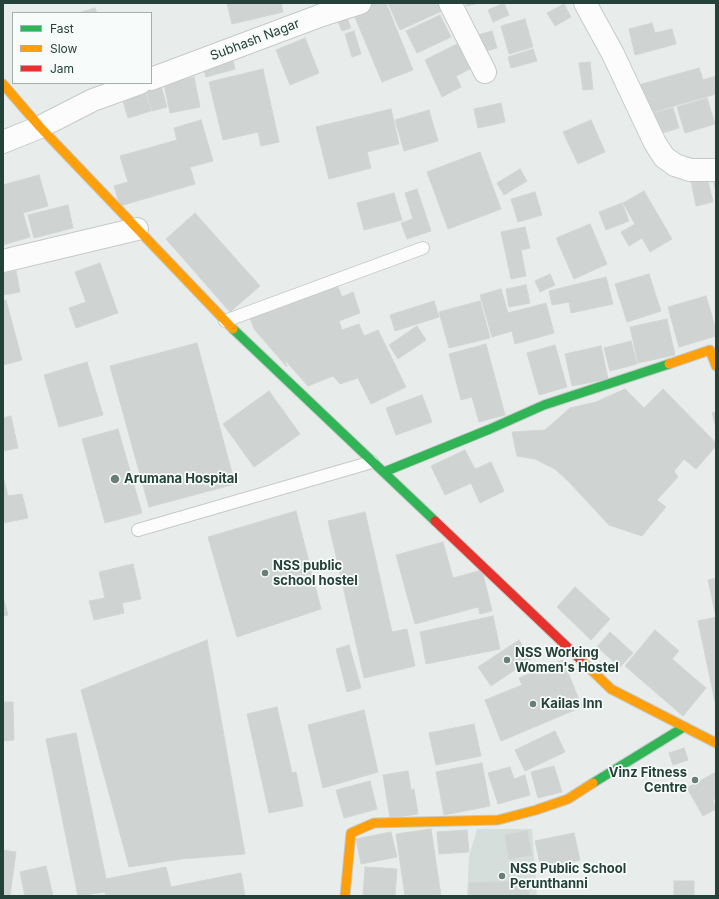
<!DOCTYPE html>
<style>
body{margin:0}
#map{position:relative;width:719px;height:899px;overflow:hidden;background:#e8edeb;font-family:Inter,sans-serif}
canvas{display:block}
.frame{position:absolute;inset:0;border:4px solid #24423a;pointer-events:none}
.legend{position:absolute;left:12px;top:12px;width:140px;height:72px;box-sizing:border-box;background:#f7fbf9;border:1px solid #a3b1ad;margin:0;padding:5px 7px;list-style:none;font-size:12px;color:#24423a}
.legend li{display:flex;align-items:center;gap:8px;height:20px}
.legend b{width:20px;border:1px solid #a3b1ad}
</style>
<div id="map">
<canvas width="719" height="899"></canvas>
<div class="frame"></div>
<ul class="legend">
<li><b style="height:5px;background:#30b455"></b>Fast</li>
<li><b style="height:5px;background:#ff9f0a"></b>Slow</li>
<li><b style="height:5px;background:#e5322d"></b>Jam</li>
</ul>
</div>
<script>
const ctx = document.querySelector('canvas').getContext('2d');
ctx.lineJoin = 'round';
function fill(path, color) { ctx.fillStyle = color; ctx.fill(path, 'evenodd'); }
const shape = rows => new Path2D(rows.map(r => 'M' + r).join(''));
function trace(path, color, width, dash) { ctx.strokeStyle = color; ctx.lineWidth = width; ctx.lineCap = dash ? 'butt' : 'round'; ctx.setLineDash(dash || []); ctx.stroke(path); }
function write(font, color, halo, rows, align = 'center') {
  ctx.font = font + ' Inter,sans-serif'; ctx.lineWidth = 3.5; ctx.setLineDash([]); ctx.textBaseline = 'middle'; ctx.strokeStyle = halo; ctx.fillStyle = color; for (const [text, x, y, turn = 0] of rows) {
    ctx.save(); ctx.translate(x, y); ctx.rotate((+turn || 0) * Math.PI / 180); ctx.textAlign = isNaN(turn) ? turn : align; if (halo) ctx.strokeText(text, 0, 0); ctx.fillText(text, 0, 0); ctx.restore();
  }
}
fill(shape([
 [477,829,532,829,537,896,467,896,469,856]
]), '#d6dedb');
const building = shape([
 [227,3,281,3,283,12,232,24,227,3],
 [370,3,386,3,413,70,382,82,352,10,370,3],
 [388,3,439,3,442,11,400,30,388,3],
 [466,3,478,3,467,6,466,3],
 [504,3,509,15,493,22,488,10,504,3],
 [564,4,571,17,555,26,547,13,564,4],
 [95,8,97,13,78,13,95,8],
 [345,13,351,28,342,31,336,17,345,13],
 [440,15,451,37,417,53,406,31,440,15],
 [525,19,533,47,509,54,501,26,525,19],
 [652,23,655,33,672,29,676,44,635,55,629,29,652,23],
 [354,31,361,54,352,57,345,34,354,31],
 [492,31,497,48,483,52,478,35,492,31],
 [305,38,319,73,290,85,276,50,305,38],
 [461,42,474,67,456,76,461,87,442,97,425,60,461,42],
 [533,49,537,61,511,68,508,57,533,49],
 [232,56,235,69,206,77,202,64,232,56],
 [590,62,593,89,583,90,579,63,590,62],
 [699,68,703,80,716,76,716,94,643,115,635,86,699,68],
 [263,69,279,142,261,146,258,132,223,140,209,82,263,69],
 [194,77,200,107,170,113,164,84,194,77],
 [161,86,167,107,152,111,146,90,161,86],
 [144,88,151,111,128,118,121,94,144,88],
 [707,98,715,124,685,133,677,107,707,98],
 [501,103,505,122,478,128,474,109,501,103],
 [673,108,679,128,652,136,646,115,673,108],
 [391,109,399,144,367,152,371,168,329,179,316,127,391,109],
 [429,110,438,141,404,151,395,120,429,110],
 [201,120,213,161,190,167,195,184,120,206,114,186,128,182,120,156,177,140,174,128,201,120],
 [591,120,605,152,578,164,563,132,591,120],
 [480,152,501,209,448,229,427,172,480,152],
 [520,169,527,181,504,195,497,183,520,169],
 [39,175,48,206,23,213,30,237,3,245,3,185,39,175],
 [707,177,713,202,696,206,691,181,707,177],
 [716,178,716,193,713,179,716,178],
 [417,189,431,231,407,239,401,223,413,219,405,193,417,189],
 [644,191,672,239,650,252,642,238,629,246,621,232,635,224,623,203,644,191],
 [535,192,542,215,518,222,511,199,535,192],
 [394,193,402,220,364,230,357,203,394,193],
 [622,203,629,221,606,230,599,212,622,203],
 [68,205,73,228,34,238,28,215,68,205],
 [195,213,260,286,230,312,166,239,195,213],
 [590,224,607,264,574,279,556,238,590,224],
 [525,227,530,248,521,250,526,276,511,279,501,232,525,227],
 [100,263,118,313,76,328,69,308,86,302,75,272,100,263],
 [16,271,20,292,3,295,3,274,16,271],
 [550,274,555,285,540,292,535,281,550,274],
 [649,274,661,311,627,322,615,284,649,274],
 [606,277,613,304,571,313,569,302,552,305,549,291,606,277],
 [336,282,342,297,353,292,360,313,339,321,342,330,359,324,364,336,378,330,406,387,371,404,358,378,340,384,333,376,308,386,284,359,287,367,254,329,249,315,336,282],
 [526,285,530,303,509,307,506,289,526,285],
 [501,289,508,313,546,303,554,333,515,344,512,331,492,337,480,295,501,289],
 [706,296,716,330,716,336,679,347,668,307,706,296],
 [6,300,22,360,3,365,3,301,6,300],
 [434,301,439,317,395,331,390,315,434,301],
 [480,301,490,338,449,348,439,312,480,301],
 [667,319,675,355,638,363,630,327,667,319],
 [417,326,426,340,398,359,389,345,417,326],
 [631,341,637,364,610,371,604,348,631,341],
 [197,343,235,484,149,507,110,366,197,343],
 [486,344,505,415,479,422,472,397,461,400,449,354,486,344],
 [555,345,567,387,539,395,527,353,555,345],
 [601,346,608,379,572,386,565,354,601,346],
 [87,362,103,415,59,427,44,375,87,362],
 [625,389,644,408,663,389,716,443,716,446,696,469,684,459,674,471,678,477,657,500,666,507,642,536,609,525,569,482,555,469,535,459,517,456,512,432,545,430,570,408,596,402,625,389],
 [269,391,300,434,254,467,223,424,269,391],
 [422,395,432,422,396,435,386,408,422,395],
 [716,412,716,428,712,413,716,412],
 [11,416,18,448,3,451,3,418,11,416],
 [118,429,142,513,105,523,82,439,118,429],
 [465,450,475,469,491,462,504,491,480,503,471,483,445,495,431,466,465,450],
 [3,476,8,496,22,494,28,518,3,523,3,476],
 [296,511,321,609,237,637,208,537,296,511],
 [365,512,392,632,407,629,415,666,364,678,328,521,365,512],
 [443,542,453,578,482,570,492,611,480,614,478,607,415,624,396,555,443,542],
 [133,564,141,599,122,603,124,613,94,620,89,601,105,598,99,572,133,564],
 [716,578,716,617,708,580,716,578],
 [575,587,610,619,591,640,557,607,575,587],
 [3,597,8,615,3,616,3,597],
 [493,616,500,649,426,664,420,632,493,616],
 [716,617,716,701,715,702,698,621,716,617],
 [655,630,679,651,672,659,706,688,683,716,625,666,655,630],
 [610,632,633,653,620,667,597,647,610,632],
 [207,640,245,854,181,859,129,867,81,690,207,640],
 [519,640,531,659,491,686,478,667,519,640],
 [349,645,361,688,347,692,336,649,349,645],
 [563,660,582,707,501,741,485,700,522,685,519,678,563,660],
 [3,702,13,702,14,740,3,741,3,702],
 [277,707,292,773,296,772,303,806,269,813,247,714,277,707],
 [364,710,378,772,323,788,308,725,364,710],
 [474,724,481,756,436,765,429,733,474,724],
 [555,731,565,752,525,771,515,750,555,731],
 [76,733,106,879,166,867,171,887,241,873,245,896,106,896,105,892,78,896,46,739,76,733],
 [684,748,688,760,673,765,669,753,684,748],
 [482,763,490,806,444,815,436,772,482,763],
 [554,766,562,792,538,798,531,772,554,766],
 [510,767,514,779,525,775,530,795,498,804,488,773,510,767],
 [408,771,411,790,414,789,418,814,390,818,383,775,408,771],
 [716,772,716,798,713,800,716,809,703,816,687,788,716,772],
 [370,781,377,809,344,818,336,790,370,781],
 [431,829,441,896,405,896,396,834,431,829],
 [467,830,469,852,439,854,437,832,467,830],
 [527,831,532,855,509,859,505,835,527,831],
 [391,832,397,857,361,864,356,839,391,832],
 [574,833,580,860,541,868,535,841,574,833],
 [3,850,16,852,10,896,3,896,3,850],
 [46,866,53,896,25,896,20,872,46,866],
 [365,867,397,869,395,896,363,896,365,867],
 [529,881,529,896,469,896,469,883,529,881],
 [674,881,694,881,694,896,674,896,674,881]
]);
fill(building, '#cfd4d2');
trace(building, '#d1d6d4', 1);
const lane = shape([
 [225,321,423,248],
 [138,530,372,462]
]);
const street = shape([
 [450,3,485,72],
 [585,3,613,54,655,143,664,157,675,165,690,170,716,170],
 [151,79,322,15,360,3],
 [3,142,40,127,93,100,140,83],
 [3,261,137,229]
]);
const fast = shape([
 [233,329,435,521],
 [384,472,490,429,544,405,669,364],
 [593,783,684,727]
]);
const slow = shape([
 [3,84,40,127,233,329],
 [669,364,710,350,716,366],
 [580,659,611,689,716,743],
 [345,896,351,833,374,823,498,820,536,810,568,799,593,783]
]);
const jam = shape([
 [435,521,580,659]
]);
trace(lane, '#c5cac8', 14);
trace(street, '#c5cac8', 24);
trace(fast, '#c3cbc8', 11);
trace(slow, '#c3cbc8', 11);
trace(jam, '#c3cbc8', 11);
trace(lane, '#fcfcfc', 12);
trace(street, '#fcfcfc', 22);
trace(fast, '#30b455', 9);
trace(slow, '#ff9f0a', 9);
trace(jam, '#e5322d', 9);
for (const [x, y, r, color] of [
 [115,479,5,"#697e78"],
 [265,573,4,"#697e78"],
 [507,660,4,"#697e78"],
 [533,704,4,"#697e78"],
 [695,780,4,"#697e78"],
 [502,876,4,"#697e78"]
]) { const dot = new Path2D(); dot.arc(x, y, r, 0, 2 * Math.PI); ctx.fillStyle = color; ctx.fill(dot); trace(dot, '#f7fbf9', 1.5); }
write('13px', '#24423a', '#f7fbf9', [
 ["Subhash Nagar",255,40,-21]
]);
write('bold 13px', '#24423a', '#f7fbf9', [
 ["Arumana Hospital",124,479],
 ["NSS public",273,566],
 ["school hostel",273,581],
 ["NSS Working",515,653],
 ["Women's Hostel",515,668],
 ["Kailas Inn",541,704],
 ["Vinz Fitness",687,773,"right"],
 ["Centre",687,788,"right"],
 ["NSS Public School",510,869],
 ["Perunthanni",510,884]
], 'left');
</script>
